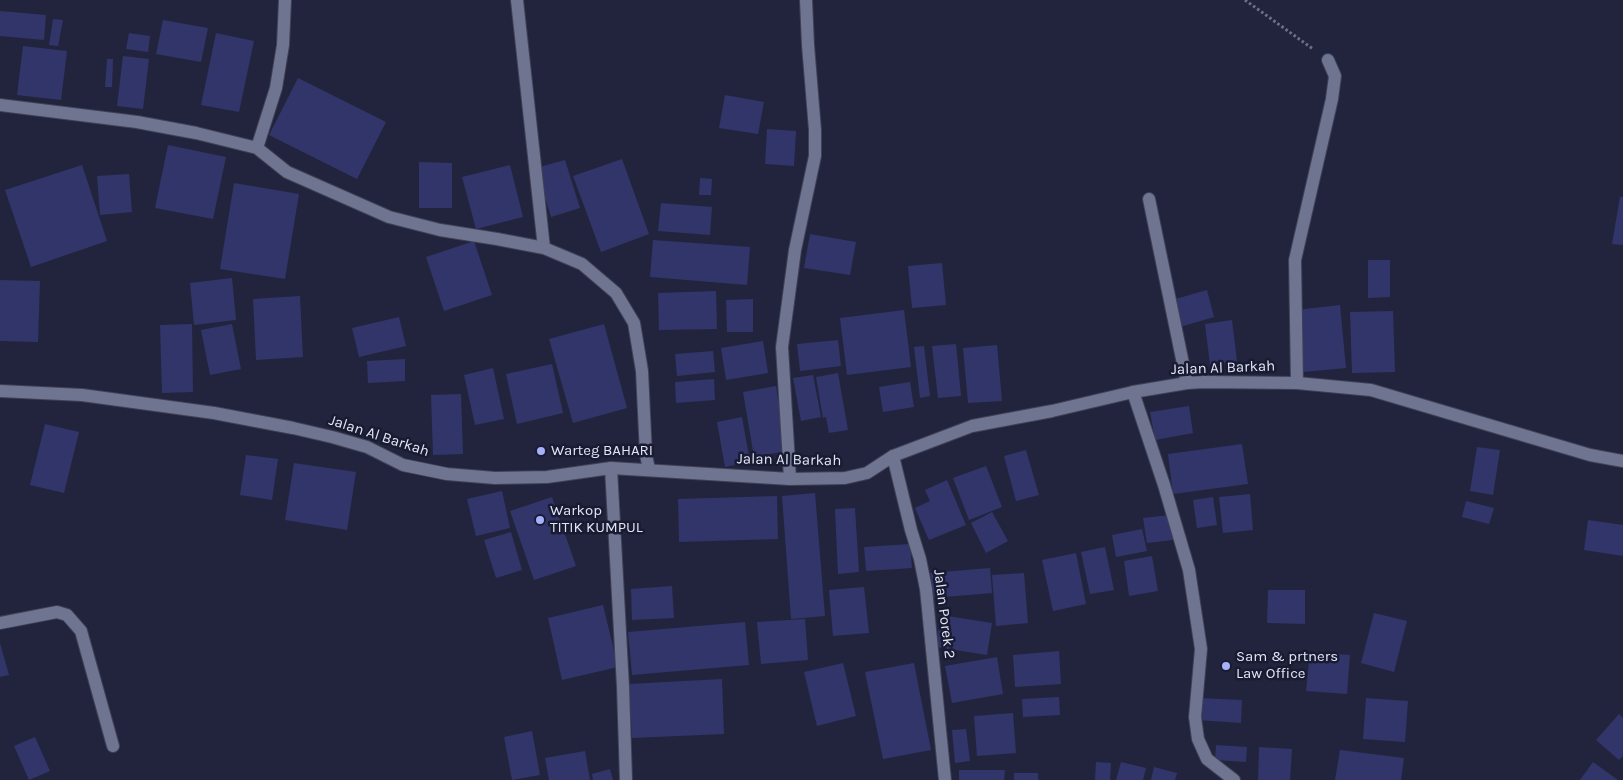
<!DOCTYPE html>
<style>
body{margin:0}
canvas{display:block;background:#21243c}
</style>
<canvas width="1623" height="780"></canvas>
<script>
const ctx = document.querySelector('canvas').getContext('2d');
ctx.lineJoin = 'round';
function fill(path, color) { ctx.fillStyle = color; ctx.fill(path, 'evenodd'); }
const shape = rows => new Path2D(rows.map(r => 'M' + r).join(''));
function trace(path, color, width, dash) { ctx.strokeStyle = color; ctx.lineWidth = width; ctx.lineCap = dash ? 'butt' : 'round'; ctx.setLineDash(dash || []); ctx.stroke(path); }
function write(font, color, halo, rows, align = 'center') {
  ctx.font = font + ' Karla,sans-serif'; ctx.lineWidth = 5; ctx.setLineDash([]); ctx.textBaseline = 'middle'; ctx.strokeStyle = halo; ctx.fillStyle = color; for (const [text, x, y, turn = 0] of rows) {
    ctx.save(); ctx.translate(x, y); ctx.rotate((+turn || 0) * Math.PI / 180); ctx.textAlign = isNaN(turn) ? turn : align; if (halo) ctx.strokeText(text, 0, 0); ctx.fillText(text, 0, 0); ctx.restore();
  }
}
fill(shape([
 [0,11,46,15,44,40,0,36],
 [53,19,63,20,58,46,49,45],
 [163,20,208,28,201,62,156,54],
 [129,33,150,36,148,52,126,49],
 [216,33,254,41,239,112,201,105],
 [23,46,67,51,61,100,17,95],
 [123,56,149,59,143,109,117,106],
 [107,59,113,59,112,87,105,87],
 [298,78,386,122,357,179,269,135],
 [725,95,764,102,758,134,719,128],
 [767,129,796,131,794,166,765,164],
 [168,145,226,157,213,219,155,208],
 [622,159,649,234,601,252,573,176],
 [565,160,580,208,551,217,536,168],
 [419,162,452,163,452,208,419,208],
 [82,165,107,241,31,267,5,190],
 [510,165,523,217,476,229,462,177],
 [129,174,132,212,100,215,97,176],
 [700,178,712,179,711,195,699,195],
 [234,183,299,194,285,279,220,269],
 [1620,197,1623,197,1623,245,1612,244],
 [661,203,712,207,710,235,658,231],
 [810,234,856,242,850,275,804,268],
 [653,240,750,247,747,285,650,277],
 [474,241,492,295,444,311,426,257],
 [1368,260,1390,260,1390,297,1368,298],
 [942,263,946,305,912,308,908,266],
 [232,278,236,320,194,325,190,283],
 [0,280,40,281,38,342,0,341],
 [1207,290,1214,317,1180,327,1172,300],
 [716,291,717,329,659,330,658,293],
 [300,296,303,357,256,360,253,299],
 [753,299,753,332,727,332,726,300],
 [1340,305,1346,368,1303,372,1296,310],
 [904,310,911,367,847,375,840,318],
 [1393,311,1395,372,1352,373,1350,312],
 [399,317,406,346,359,357,352,328],
 [1232,320,1237,361,1210,365,1205,324],
 [192,324,193,392,162,393,160,325],
 [232,324,241,369,210,375,201,330],
 [604,324,627,408,573,423,549,339],
 [838,340,841,366,800,371,797,344],
 [763,341,768,373,726,380,721,348],
 [956,344,961,396,938,398,932,346],
 [997,345,1002,401,968,403,963,348],
 [924,346,930,396,920,398,914,347],
 [713,351,715,372,677,376,675,354],
 [405,359,405,381,368,383,367,361],
 [552,364,563,413,517,424,506,374],
 [493,368,504,419,475,425,464,375],
 [838,373,848,430,829,433,826,417,823,418,816,377],
 [813,375,821,417,801,421,793,378],
 [714,379,715,400,676,403,675,382],
 [910,382,914,407,883,412,879,387],
 [776,386,786,451,754,457,743,392],
 [461,394,463,454,433,455,431,395],
 [1189,406,1193,433,1155,440,1150,412],
 [742,417,750,462,725,467,717,422],
 [45,424,79,432,64,493,30,485],
 [1242,444,1248,484,1173,494,1168,454],
 [1477,447,1500,450,1493,495,1470,491],
 [1026,450,1039,495,1016,501,1004,456],
 [246,455,278,459,272,500,240,495],
 [294,463,356,472,347,530,285,520],
 [986,466,1002,507,969,520,953,478],
 [947,480,966,525,929,540,915,508,930,501,925,490],
 [502,491,510,528,476,536,467,499],
 [815,493,825,616,791,619,782,496],
 [1250,494,1253,530,1223,533,1219,497],
 [777,496,778,539,679,542,678,499],
 [552,497,576,566,534,580,510,511],
 [1213,497,1217,525,1197,528,1193,500],
 [1466,501,1494,508,1489,524,1462,517],
 [855,508,859,572,838,574,835,509],
 [992,512,1008,541,986,553,971,523],
 [1170,515,1173,540,1147,543,1143,518],
 [1588,520,1623,525,1623,556,1584,550],
 [1142,529,1147,551,1116,557,1112,535],
 [511,532,522,570,496,578,484,540],
 [910,544,912,568,866,571,864,547],
 [1105,547,1114,590,1090,594,1081,552],
 [1076,553,1086,604,1053,611,1042,560],
 [1152,556,1158,591,1129,596,1124,561],
 [990,568,992,593,932,598,930,573],
 [1024,573,1028,623,996,626,992,575],
 [672,586,674,618,632,620,631,589],
 [864,587,869,633,833,636,829,590],
 [1268,590,1305,590,1305,624,1267,623],
 [603,605,618,667,562,680,548,618],
 [1374,613,1407,621,1394,672,1361,663],
 [941,615,992,623,987,655,936,647],
 [805,619,808,660,761,664,757,622],
 [745,622,749,665,632,675,628,632],
 [0,643,9,675,0,677],
 [1059,651,1061,684,1015,687,1013,655],
 [1310,652,1350,655,1347,694,1306,691],
 [997,657,1003,694,952,703,945,666],
 [843,663,856,716,817,726,804,672],
 [914,663,931,750,883,759,865,672],
 [722,679,724,734,632,738,629,684],
 [1059,697,1060,715,1023,717,1022,699],
 [1199,698,1242,700,1241,723,1198,720],
 [1366,698,1408,701,1405,742,1363,739],
 [1013,713,1016,753,977,756,974,716],
 [1619,714,1623,718,1623,756,1619,760,1596,740],
 [966,729,970,761,955,763,952,730],
 [532,731,540,775,512,780,504,737],
 [35,737,50,771,29,780,14,746],
 [1216,745,1247,747,1246,762,1215,760],
 [1259,747,1292,749,1290,780,1258,780],
 [1340,750,1404,758,1401,780,1335,780],
 [585,751,590,780,549,780,545,758],
 [1096,762,1111,763,1110,780,1095,780],
 [1121,762,1146,768,1143,780,1116,780],
 [1593,762,1618,780,1580,780],
 [1154,767,1177,773,1175,780,1151,780],
 [610,769,613,780,593,780,592,774],
 [959,770,1005,770,1004,780,959,780],
 [1014,773,1038,773,1038,780,1014,780]
]), '#313569');
const service = shape([
 [1149,199,1187,383]
]);
const minor = shape([
 [517,0,544,248],
 [0,105,137,122,196,133,257,148,287,172,389,217,440,230,497,239,544,248,582,264,616,293,634,323,642,371,646,455,649,469],
 [257,148,276,88,283,45,285,0],
 [1297,383,1295,260,1332,99,1335,76,1328,60],
 [1133,392,1164,485,1189,570,1201,649,1195,717,1198,739,1207,759,1234,780],
 [893,456,911,530,920,559,926,589,945,780],
 [611,468,623,687,626,780],
 [790,479,782,347,795,250,815,156,815,130,808,45,806,0],
 [0,623,57,612,67,615,81,631,113,746]
]);
const tertiary = shape([
 [0,391,82,395,214,413,293,428,332,437,367,447,403,465,447,474,495,478,547,477,611,468,790,479,845,478,867,473,893,456,972,426,1052,411,1133,392,1187,383,1204,382,1297,383,1371,390,1590,455,1623,461]
]);
trace(service, '#3f4155', 14);
trace(minor, '#3f4155', 14);
trace(tertiary, '#3f4155', 14);
trace(shape([
 [1245,0,1313,49]
]), '#6e7185', 3, [2.5, 2.5]);
trace(service, '#6f7491', 12);
trace(minor, '#6f7491', 12);
trace(tertiary, '#6f7491', 12);
for (const [x, y, r, color] of [
 [541,451,5,"#a6b1fc"],
 [540,520,5,"#a6b1fc"],
 [1226,666,5,"#a6b1fc"]
]) { const dot = new Path2D(); dot.arc(x, y, r, 0, 2 * Math.PI); ctx.fillStyle = color; ctx.fill(dot); trace(dot, '#181b32', 2); }
write('15px', '#e2e5f5', '#181b32', [
 ["Jalan Al Barkah",1223,368,-2],
 ["Jalan Al Barkah",379,436,18],
 ["Jalan Al Barkah",789,460,1],
 ["Jalan Porek 2",944,614,83]
]);
write('15px', '#e2e5f5', '#181b32', [
 ["Warteg BAHARI",551,451],
 ["Warkop",550,511],
 ["TITIK KUMPUL",550,528],
 ["Sam & prtners",1236,657],
 ["Law Office",1236,674]
], 'left');
</script>
